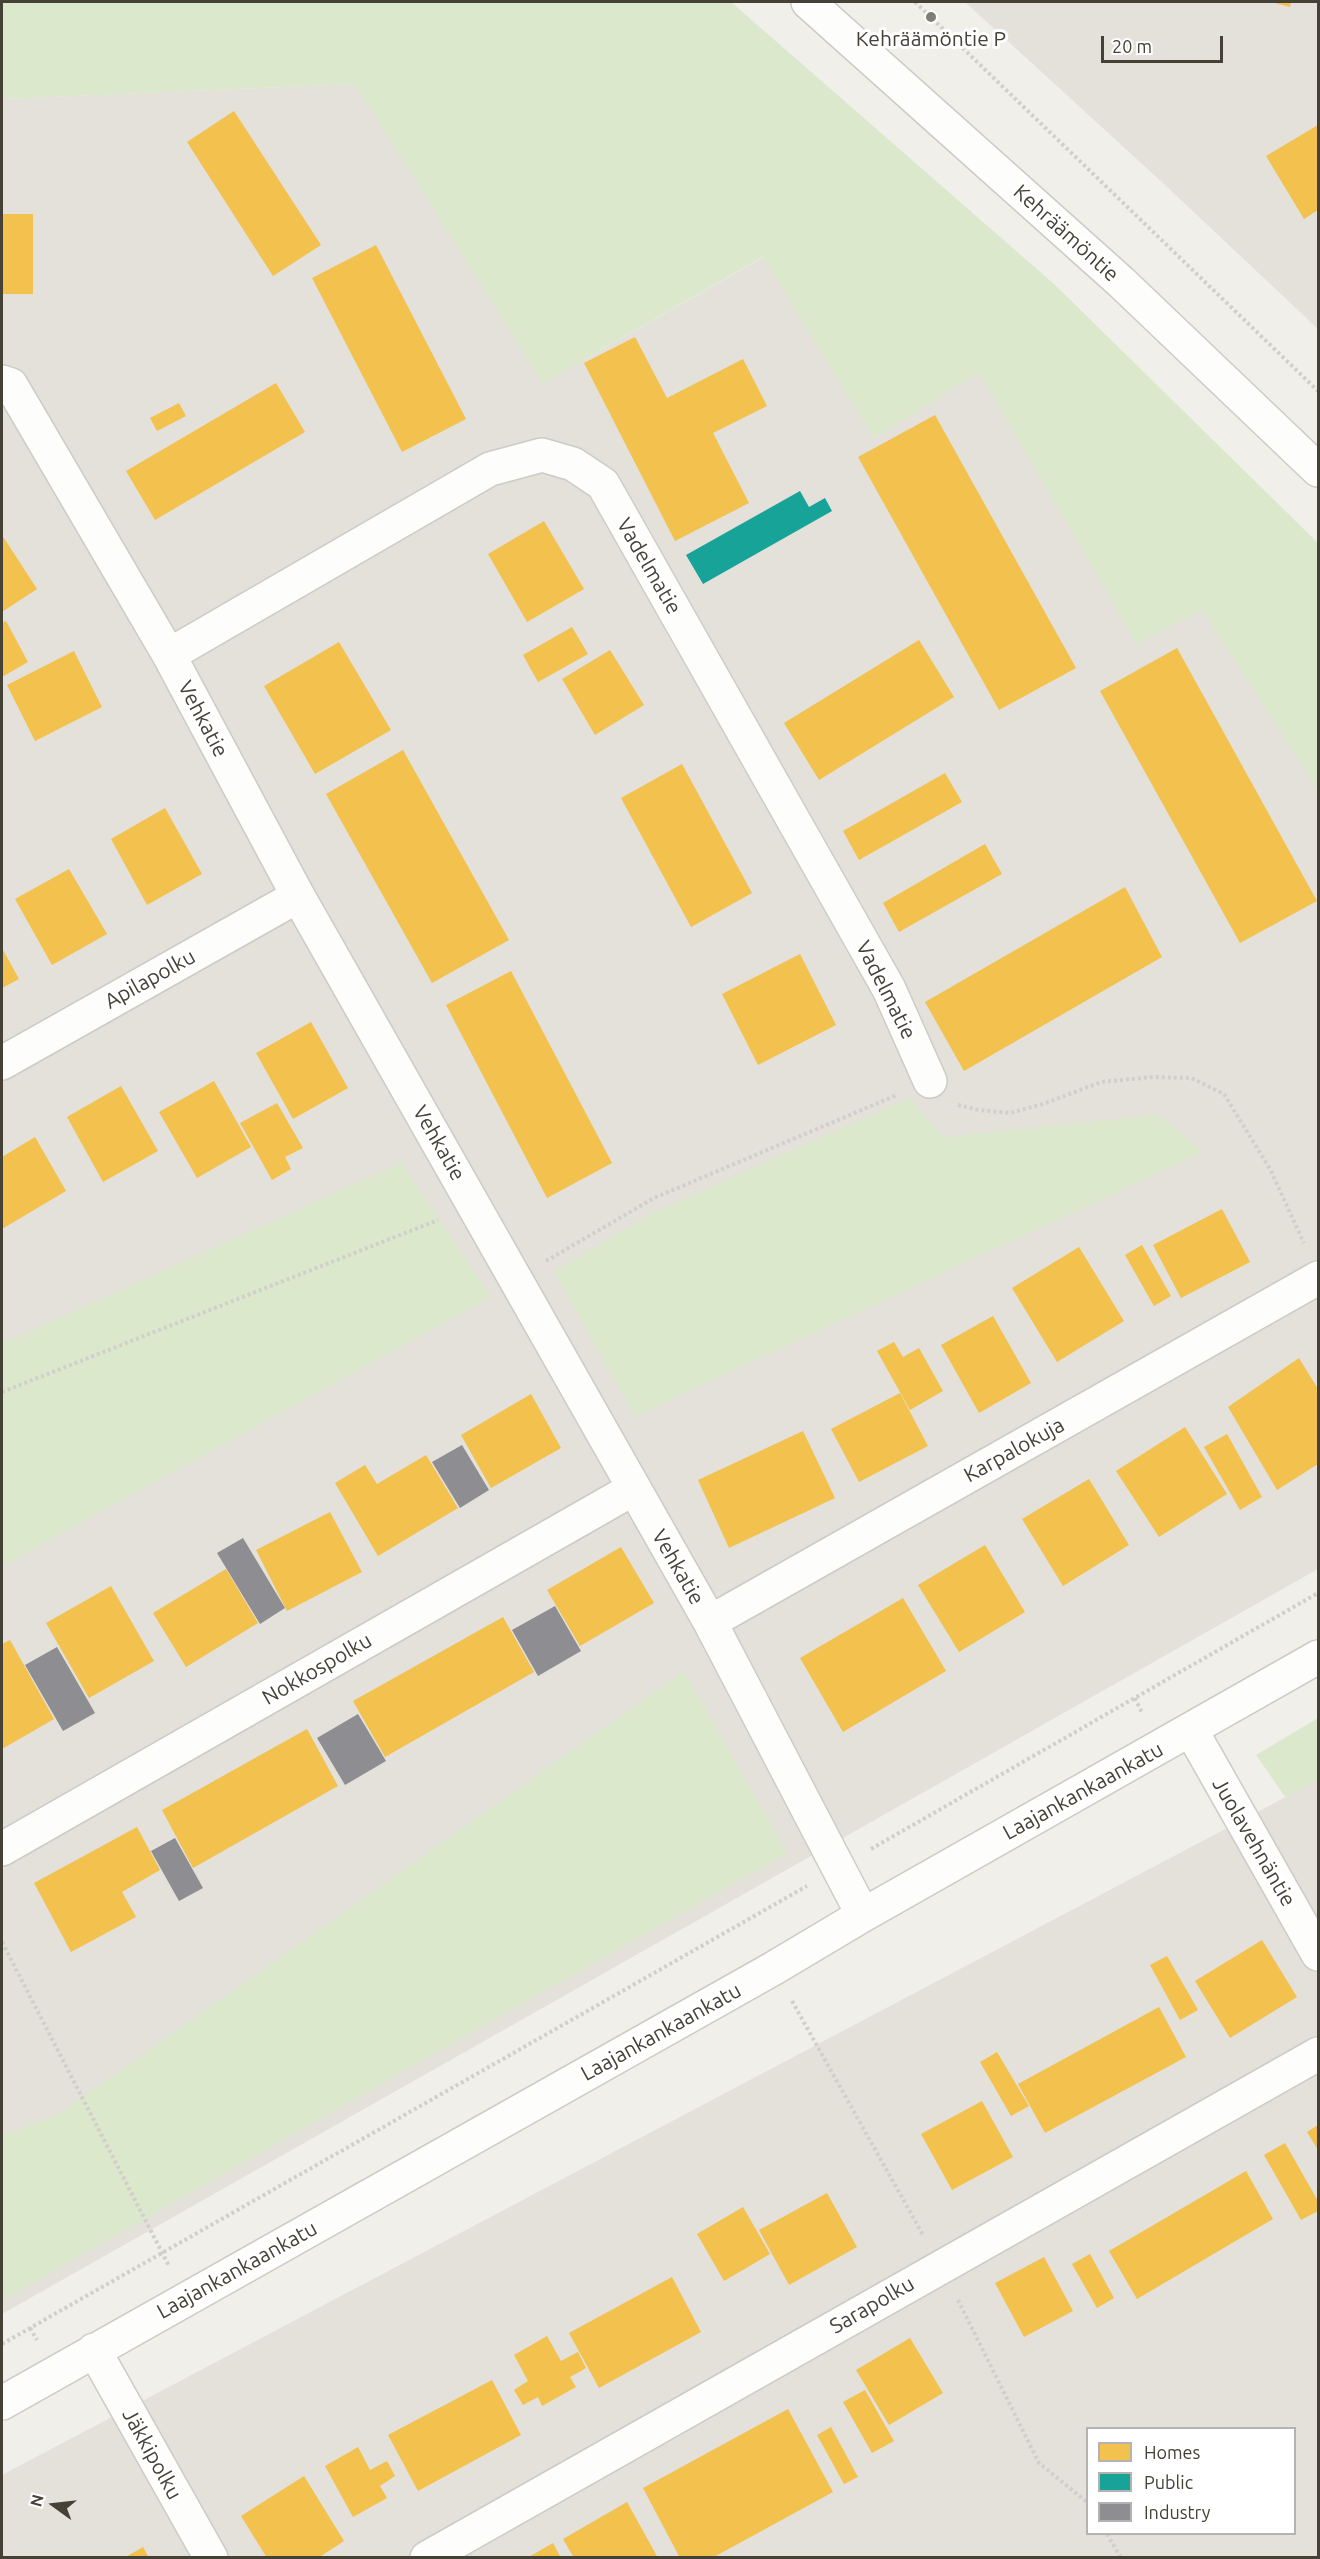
<!DOCTYPE html>
<meta charset="utf-8">
<style>
body{margin:0}
#map{position:relative;width:1320px;height:2559px;overflow:hidden;background:#f0efea;font-family:Ubuntu,sans-serif}
canvas{display:block}
.frame{position:absolute;inset:0;border:3px solid #454137;pointer-events:none}
.legend{position:absolute;left:1086px;top:2427px;width:210px;height:108px;box-sizing:border-box;background:#fff;border:2px solid #b5b3af;margin:0;padding:8px 10px;list-style:none;font-size:18px;color:#454137}
.legend li{display:flex;align-items:center;gap:12px;height:30px}
.legend b{width:30px;border:2px solid #b5b3af}
.north{position:absolute;left:24px;top:2475px;width:60px;height:60px;-webkit-text-stroke:4px #fff;paint-order:stroke;rotate:285deg;font-size:16px;font-weight:700;line-height:24px;text-align:center;color:#454137}
.north::after{content:'';display:block;margin:auto;width:21px;height:27px;background:#454137;clip-path:polygon(50% 0,100% 100%,50% 72%,0 100%)}
.scale{position:absolute;left:1101px;top:36px;width:122px;height:27px;box-sizing:border-box;border:3px solid #454137;border-top:0;padding-left:8px;font-size:18px;line-height:21px;white-space:nowrap;color:#454137;-webkit-text-stroke:4px #fff;paint-order:stroke}
</style>
<div id="map">
<canvas width="1320" height="2559"></canvas>
<div class="frame"></div>
<ul class="legend">
<li><b style="height:16px;background:#f2c14e"></b>Homes</li>
<li><b style="height:16px;background:#17a398"></b>Public</li>
<li><b style="height:16px;background:#8d8d92"></b>Industry</li>
</ul>
<div class="north">N</div>
<div class="scale">20 m</div>
</div>
<script>
const ctx = document.querySelector('canvas').getContext('2d');
ctx.lineJoin = 'round';
function fill(path, color) { ctx.fillStyle = color; ctx.fill(path, 'evenodd'); }
const shape = rows => new Path2D(rows.map(r => 'M' + r).join(''));
function trace(path, color, width, dash) { ctx.strokeStyle = color; ctx.lineWidth = width; ctx.lineCap = dash ? 'butt' : 'round'; ctx.setLineDash(dash || []); ctx.stroke(path); }
function write(font, color, halo, rows, align = 'center') {
  ctx.font = font + ' Ubuntu,sans-serif'; ctx.lineWidth = 6; ctx.setLineDash([]); ctx.textBaseline = 'middle'; ctx.strokeStyle = halo; ctx.fillStyle = color; for (const [text, x, y, turn = 0] of rows) {
    ctx.save(); ctx.translate(x, y); ctx.rotate((+turn || 0) * Math.PI / 180); ctx.textAlign = isNaN(turn) ? turn : align; if (halo) ctx.strokeText(text, 0, 0); ctx.fillText(text, 0, 0); ctx.restore();
  }
}
fill(shape([
 [965,2,1318,2,1318,329,1164,184],
 [355,84,543,383,764,257,874,438,979,372,1137,644,1202,609,1318,790,1318,1569,2,2314,2,99],
 [1318,1780,1318,2557,2,2557,2,2475],
 [1088,2428,1294,2428,1294,2534,1088,2534]
]), '#e3e1d9');
fill(shape([
 [2,2,731,2,1054,284,1318,543,1318,790,1202,609,1137,644,979,372,874,438,763,257,543,383,355,84,2,99],
 [909,1098,943,1137,1158,1115,1203,1152,635,1416,554,1272,653,1213],
 [401,1163,491,1297,2,1566,2,1344],
 [684,1671,787,1853,2,2300,2,2136,59,2114],
 [1318,1718,1318,1780,1286,1798,1256,1755]
]), '#dbe8cc');
fill(shape([
 [1271,2,1291,2,1290,7],
 [234,111,321,245,273,276,187,142],
 [1318,125,1318,210,1304,219,1266,156],
 [2,214,33,214,33,294,2,294],
 [376,245,466,419,402,452,312,278],
 [635,337,667,398,743,359,767,406,713,433,749,503,675,541,584,363],
 [276,383,305,432,155,520,126,471],
 [179,403,186,416,157,431,150,418],
 [935,415,1076,668,999,710,858,457],
 [544,521,584,589,527,622,488,554],
 [2,535,37,589,2,612],
 [6,621,28,662,2,677,2,623],
 [572,627,588,654,538,682,523,655],
 [919,640,954,697,819,780,784,723],
 [339,642,391,730,315,774,264,686],
 [1177,648,1317,901,1240,943,1100,691],
 [610,650,644,705,595,735,562,679],
 [74,651,102,707,35,741,7,685],
 [403,750,509,940,432,983,326,794],
 [682,764,752,893,691,927,621,798],
 [945,773,962,802,859,860,843,831],
 [165,808,202,874,147,905,111,839],
 [985,844,1002,874,899,932,883,903],
 [69,869,107,934,52,965,15,899],
 [1125,887,1162,957,964,1071,925,1002],
 [2,948,19,979,2,988],
 [800,954,836,1025,758,1065,722,994],
 [511,971,612,1163,547,1198,446,1005],
 [311,1022,348,1088,293,1119,256,1053],
 [214,1081,251,1147,197,1178,159,1112],
 [121,1086,158,1151,103,1182,67,1117],
 [277,1103,303,1148,285,1157,291,1169,272,1180,240,1123],
 [35,1137,66,1191,2,1229,2,1157],
 [1222,1209,1250,1262,1181,1298,1153,1245],
 [1142,1245,1171,1296,1154,1306,1125,1255],
 [1079,1247,1124,1321,1057,1362,1012,1288],
 [993,1316,1031,1383,979,1413,941,1345],
 [894,1342,903,1357,919,1348,943,1391,910,1410,877,1351],
 [1299,1358,1318,1389,1318,1464,1277,1490,1228,1407],
 [900,1393,928,1446,859,1482,831,1429],
 [531,1394,561,1448,491,1488,461,1435],
 [1185,1427,1227,1494,1159,1537,1116,1471],
 [803,1431,835,1498,729,1548,698,1480],
 [1227,1434,1262,1497,1240,1510,1204,1447],
 [426,1455,458,1508,378,1556,335,1483,365,1465,377,1484],
 [1089,1479,1129,1545,1063,1586,1022,1519],
 [330,1512,362,1572,287,1611,256,1550],
 [985,1545,1025,1612,959,1652,918,1585],
 [621,1547,654,1603,580,1646,547,1590],
 [226,1569,258,1623,186,1667,153,1613],
 [111,1586,154,1661,89,1698,46,1623],
 [903,1598,946,1671,843,1732,800,1658],
 [503,1617,534,1672,385,1757,353,1701],
 [10,1640,54,1719,2,1749,2,1644],
 [307,1729,338,1786,193,1868,162,1810],
 [137,1827,160,1870,122,1892,136,1917,71,1952,34,1883],
 [1262,1940,1297,1997,1230,2038,1195,1981],
 [1167,1956,1198,2010,1180,2020,1150,1965],
 [1159,2007,1186,2057,1045,2133,1018,2084],
 [997,2052,1029,2106,1011,2116,980,2062],
 [982,2101,1013,2157,952,2190,921,2134],
 [1318,2125,1318,2150,1307,2132],
 [1285,2143,1318,2201,1318,2211,1301,2220,1264,2155],
 [1246,2171,1273,2219,1137,2299,1109,2251],
 [827,2193,857,2247,789,2285,759,2230],
 [743,2207,770,2254,724,2281,697,2234],
 [1090,2254,1114,2298,1097,2308,1072,2264],
 [1044,2257,1073,2311,1024,2337,995,2283],
 [672,2277,701,2332,599,2388,569,2333],
 [547,2336,561,2361,578,2352,586,2368,570,2377,576,2387,542,2406,538,2397,523,2405,514,2390,528,2381,514,2355],
 [910,2338,943,2393,889,2425,856,2370],
 [492,2380,521,2435,418,2491,388,2435],
 [865,2390,894,2441,872,2453,843,2402],
 [788,2409,833,2492,712,2558,680,2558,643,2488],
 [831,2427,858,2477,844,2484,817,2435],
 [358,2447,370,2470,387,2461,395,2476,380,2486,387,2498,353,2517,325,2466],
 [304,2476,344,2541,318,2558,267,2558,241,2516],
 [627,2502,658,2558,574,2558,563,2539],
 [553,2543,561,2558,527,2558],
 [143,2547,149,2558,124,2558]
]), '#f2c14e');
fill(shape([
 [800,491,809,507,825,498,832,511,703,584,686,555]
]), '#17a398');
fill(shape([
 [462,1445,489,1490,460,1508,432,1462],
 [243,1538,285,1608,260,1624,217,1553],
 [555,1606,581,1651,538,1676,512,1630],
 [57,1647,95,1713,63,1731,25,1665],
 [358,1714,386,1761,345,1785,317,1738],
 [175,1838,203,1888,179,1901,151,1851]
]), '#8d8d92');
const minor = shape([
 [808,2,1121,282,1318,470],
 [2,382,11,385,169,655,298,896,710,1622,863,1915],
 [169,655,490,469,542,455,573,464,603,484,889,989,930,1081],
 [2,1063,298,896],
 [710,1622,1318,1278],
 [1191,1730,1318,1954],
 [2,1849,633,1489],
 [94,2350,211,2558],
 [2,2403,774,1968,863,1915,1318,1657],
 [427,2558,1318,2054]
]);
trace(minor, '#cccbc6', 36);
trace(shape([
 [915,2,1318,391],
 [958,1105,979,1110,1010,1113,1046,1103,1101,1082,1153,1077,1191,1078,1224,1094,1270,1169,1304,1243],
 [546,1261,654,1198,897,1095],
 [2,1392,438,1220],
 [1135,1698,1142,1713],
 [871,1849,1318,1593],
 [2,1942,169,2266],
 [792,2001,923,2235],
 [958,2300,1039,2463,1088,2503],
 [30,2328,37,2340],
 [2,2344,807,1886],
 [1107,2534,1121,2558]
]), '#d1cfcb', 4, [3, 3]);
trace(minor, '#fdfdfc', 33);
for (const [x, y, r, color] of [
 [931,17,6,"#817e76"]
]) { const dot = new Path2D(); dot.arc(x, y, r, 0, 2 * Math.PI); ctx.fillStyle = color; ctx.fill(dot); trace(dot, '#fff', 2); }
write('21px', '#454137', '#fff', [
 ["Kehräämöntie P",931,39]
]);
write('21px', '#454137', '#fff', [
 ["Kehräämöntie",1066,233,42],
 ["Vadelmatie",649,566,60],
 ["Vehkatie",203,719,62],
 ["Apilapolku",150,979,-29],
 ["Vadelmatie",886,990,63],
 ["Vehkatie",439,1143,60],
 ["Karpalokuja",1014,1450,-29],
 ["Vehkatie",678,1567,60],
 ["Nokkospolku",317,1669,-30],
 ["Laajankankaankatu",1083,1791,-29],
 ["Juolavehnäntie",1254,1842,60],
 ["Laajankankaankatu",661,2032,-29],
 ["Laajankankaankatu",237,2270,-29],
 ["Sarapolku",872,2305,-30],
 ["Jäkkipolku",152,2454,61]
]);
</script>
